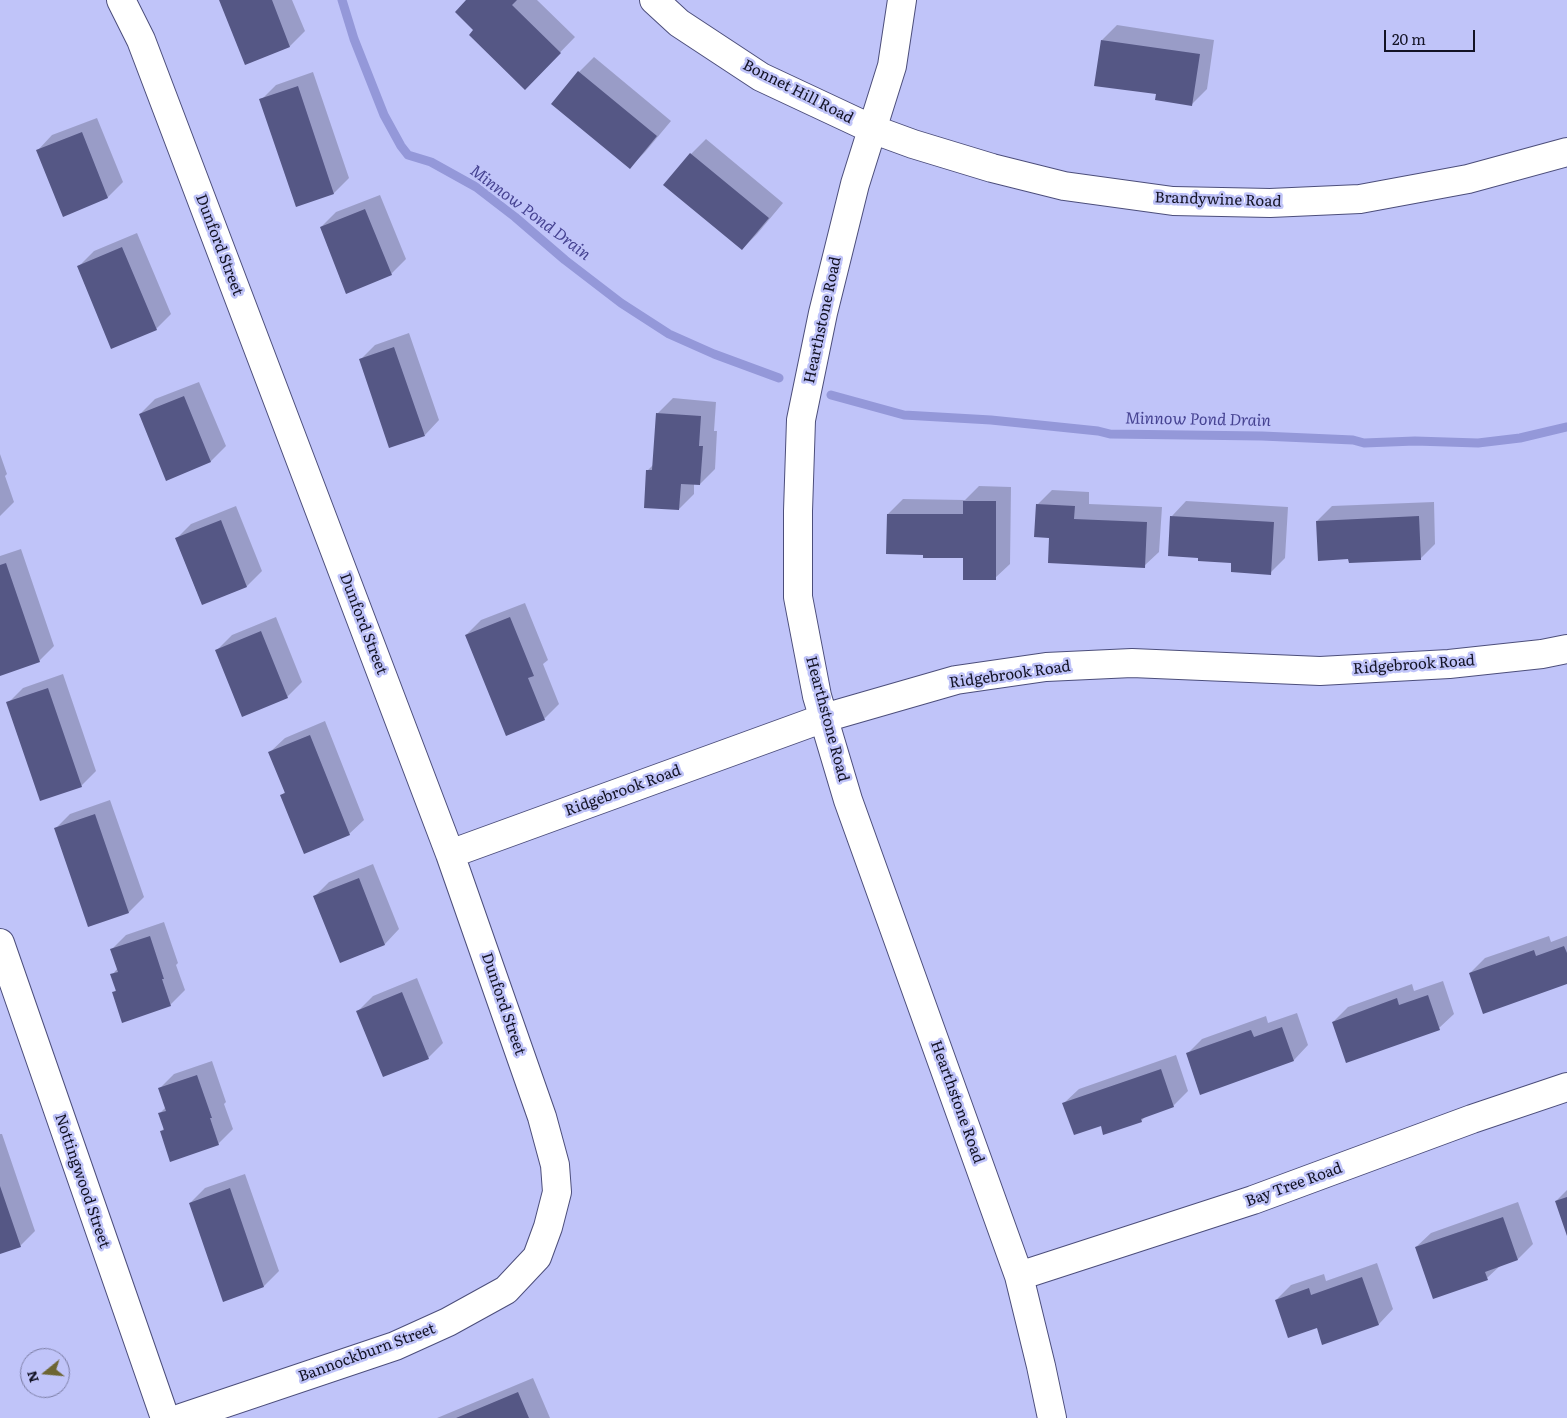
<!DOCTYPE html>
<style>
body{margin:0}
#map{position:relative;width:1567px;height:1418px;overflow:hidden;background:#c0c4f9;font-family:Literata,serif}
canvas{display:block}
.north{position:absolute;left:20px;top:1348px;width:50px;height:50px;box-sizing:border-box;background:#c0c4f9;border:1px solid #7b7da4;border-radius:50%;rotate:253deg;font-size:14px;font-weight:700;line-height:20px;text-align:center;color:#131325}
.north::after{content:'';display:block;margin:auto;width:18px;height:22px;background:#6d6532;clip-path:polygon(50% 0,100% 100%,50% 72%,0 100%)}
.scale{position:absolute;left:1384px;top:30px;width:91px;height:22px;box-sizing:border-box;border:2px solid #131325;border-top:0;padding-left:6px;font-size:15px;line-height:18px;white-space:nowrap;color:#131325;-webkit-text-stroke:4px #c0c4f9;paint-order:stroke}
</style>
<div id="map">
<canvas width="1567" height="1418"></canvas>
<div class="north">N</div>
<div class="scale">20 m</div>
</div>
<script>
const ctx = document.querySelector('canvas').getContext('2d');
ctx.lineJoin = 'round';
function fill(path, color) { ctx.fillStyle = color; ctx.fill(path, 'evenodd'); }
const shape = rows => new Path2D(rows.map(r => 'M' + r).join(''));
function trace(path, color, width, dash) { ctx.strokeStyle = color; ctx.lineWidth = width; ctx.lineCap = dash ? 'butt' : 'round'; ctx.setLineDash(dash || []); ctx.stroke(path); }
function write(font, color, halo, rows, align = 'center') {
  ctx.font = font + ' Literata,serif'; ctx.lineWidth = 5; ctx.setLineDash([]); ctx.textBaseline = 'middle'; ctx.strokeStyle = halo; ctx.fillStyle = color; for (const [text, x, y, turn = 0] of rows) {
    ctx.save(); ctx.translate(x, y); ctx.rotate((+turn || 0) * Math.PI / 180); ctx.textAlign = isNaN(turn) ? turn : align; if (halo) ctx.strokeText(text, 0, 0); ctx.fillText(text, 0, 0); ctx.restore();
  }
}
fill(shape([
 [220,0,292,0,305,31,290,46,246,64],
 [468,0,537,0,575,37,540,73,475,30],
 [1117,25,1214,40,1207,89,1192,104,1158,93,1102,40],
 [594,57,671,121,645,152,630,167,579,72],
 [313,72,349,178,334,193,296,206,261,100,276,85],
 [97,118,123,182,108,197,64,215,38,150,52,135],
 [706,139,783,203,757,234,742,249,665,185,691,154],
 [380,195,406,259,391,274,321,227,336,212],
 [137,233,171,314,156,329,79,266,94,251],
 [409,333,439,420,425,435,360,360,375,345],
 [199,382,226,446,211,461,166,479,140,414,155,399],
 [673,398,716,402,714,431,717,431,715,469,700,484,694,483,694,494,679,509,648,470,654,464,658,413],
 [0,454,7,474,5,476,14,502,0,516],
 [979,486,1011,487,1010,564,995,578,964,557,888,514,903,499,965,500],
 [1052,490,1089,492,1089,504,1162,507,1159,552,1144,566,1051,537,1037,505],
 [1186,501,1288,507,1285,558,1270,573,1232,562,1172,516],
 [1434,502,1435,544,1420,559,1349,558,1317,521,1332,506],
 [236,506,262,571,247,586,202,604,176,539,191,524],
 [21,549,54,646,39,661,0,675,0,556],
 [525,603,548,660,543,664,559,704,544,719,466,635,481,620],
 [276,617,302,682,287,697,217,650,232,635],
 [63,674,96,771,81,786,8,703,23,688],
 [325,721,364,820,349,834,282,795,285,792,270,752,285,738],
 [110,800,144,897,129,912,89,926,55,829,70,814],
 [373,864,399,929,385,944,340,961,314,897,329,882],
 [164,922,178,963,176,965,185,990,170,1005,113,993,117,989,112,975,118,968,111,950,126,935],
 [1549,936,1551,942,1567,936,1567,983,1470,973,1485,958],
 [417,978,443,1043,428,1058,358,1011,373,996],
 [1443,981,1454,1014,1439,1028,1333,1022,1348,1007,1412,984,1414,991],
 [1297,1013,1308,1045,1294,1060,1187,1054,1202,1039,1266,1016,1268,1023],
 [1176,1055,1188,1091,1173,1106,1147,1115,1141,1121,1101,1124,1064,1103,1079,1089],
 [212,1061,226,1102,224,1104,233,1129,218,1144,161,1132,164,1128,159,1114,166,1107,159,1089,174,1074],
 [0,1134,2,1134,35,1231,20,1246,0,1253],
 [245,1174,279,1271,264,1286,224,1300,190,1203,205,1188],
 [1567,1190,1567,1233,1556,1201],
 [1518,1202,1533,1244,1518,1259,1501,1265,1487,1278,1416,1247,1431,1233],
 [1377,1263,1393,1309,1379,1324,1276,1300,1291,1285,1324,1274,1326,1281],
 [533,1378,550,1418,437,1418]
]), '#0003');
trace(shape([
 [342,0,354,39,384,115,401,146,408,155,431,162,476,187,515,217,565,260,621,303,669,334,714,354,779,378],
 [831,395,904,415,991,420,1098,431,1110,434,1262,436,1353,440,1364,443,1415,441,1478,443,1520,438,1567,427]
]), '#9498d9', 9);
fill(shape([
 [219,0,272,0,290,47,245,65],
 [466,0,517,0,512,5,561,53,525,90,469,35,473,30,455,12],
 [1101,40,1200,54,1192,106,1155,100,1156,94,1094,86],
 [578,71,657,136,630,169,551,104],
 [298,86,334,194,296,207,259,99],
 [82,132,108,198,63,217,36,150],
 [690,153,769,218,742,250,663,185],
 [365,209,392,275,346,294,320,227],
 [122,247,157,330,111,349,77,266],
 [394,347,425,436,389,448,359,359],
 [184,396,211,462,166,481,139,414],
 [656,413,701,416,699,446,703,446,700,485,681,484,679,510,644,508,646,470,652,470],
 [963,501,996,501,996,580,963,580,963,558,923,558,923,555,886,554,887,514,963,514],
 [1036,504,1075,506,1074,519,1147,522,1145,568,1048,563,1049,538,1034,537],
 [1170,516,1274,522,1271,575,1231,572,1231,563,1198,561,1198,558,1168,556],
 [1419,516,1421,560,1349,563,1348,559,1318,561,1316,521],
 [221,520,247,587,202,605,175,538],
 [6,563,40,662,0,676,0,565],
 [510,617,534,676,528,678,545,720,506,736,465,635],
 [261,631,288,698,242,717,215,650],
 [48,688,82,787,40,801,6,702],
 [310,735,350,835,304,854,280,795,285,793,268,752],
 [95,814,129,913,88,927,54,828],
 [359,878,385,945,340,963,313,896],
 [150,936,164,979,162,979,171,1006,122,1023,112,992,116,991,110,974,118,972,110,949],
 [1564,946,1567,953,1567,984,1483,1014,1469,973,1534,950,1536,956],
 [402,992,429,1059,383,1077,356,1011],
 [1428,995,1440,1030,1346,1063,1332,1022,1397,998,1399,1005],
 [1282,1027,1294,1061,1200,1095,1186,1053,1251,1030,1254,1037],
 [1161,1069,1174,1107,1141,1119,1142,1122,1103,1135,1101,1126,1074,1135,1062,1103],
 [197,1075,212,1118,210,1118,219,1145,170,1162,160,1131,164,1130,158,1113,166,1111,158,1088],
 [0,1186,21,1247,0,1254],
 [230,1188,264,1287,223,1302,189,1203],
 [1567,1197,1567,1236,1555,1201],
 [1503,1217,1518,1260,1485,1272,1488,1280,1433,1299,1415,1247],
 [1362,1277,1379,1325,1322,1345,1317,1328,1288,1338,1275,1300,1309,1288,1311,1295],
 [518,1392,529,1418,456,1418]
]), '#555785');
const minor = shape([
 [121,0,141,40,450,854,542,1117,555,1165,557,1192,548,1227,537,1257,506,1290,448,1322,395,1346,181,1418],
 [654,0,679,23,761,77,872,129,913,144,992,168,1064,186,1173,201,1270,203,1360,199,1468,179,1567,152],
 [902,0,892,66,855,184,823,313,801,420,798,511,798,597,817,696,848,800,1019,1276,1041,1366,1052,1418],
 [450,854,824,718,956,680,1046,667,1132,663,1320,671,1449,664,1542,654,1567,649],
 [0,943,165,1418],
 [1019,1276,1253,1200,1472,1119,1567,1087]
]);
trace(minor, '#4c4e7b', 30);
trace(minor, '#fff', 28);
write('15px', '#131325', '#c0c4f9', [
 ["Bonnet Hill Road",798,92,27],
 ["Brandywine Road",1218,200,2],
 ["Dunford Street",219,245,69],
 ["Hearthstone Road",823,320,-78],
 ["Dunford Street",363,624,69],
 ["Ridgebrook Road",1414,665,-4],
 ["Ridgebrook Road",1010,675,-8],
 ["Hearthstone Road",827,719,75],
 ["Ridgebrook Road",623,791,-20],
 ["Dunford Street",503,1004,71],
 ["Hearthstone Road",957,1102,70],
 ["Nottingwood Street",82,1181,71],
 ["Bay Tree Road",1294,1185,-20],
 ["Bannockburn Street",367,1353,-20]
]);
write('italic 16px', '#464392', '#c0c4f9', [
 ["Minnow Pond Drain",530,213,37],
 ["Minnow Pond Drain",1198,420,1]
]);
</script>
